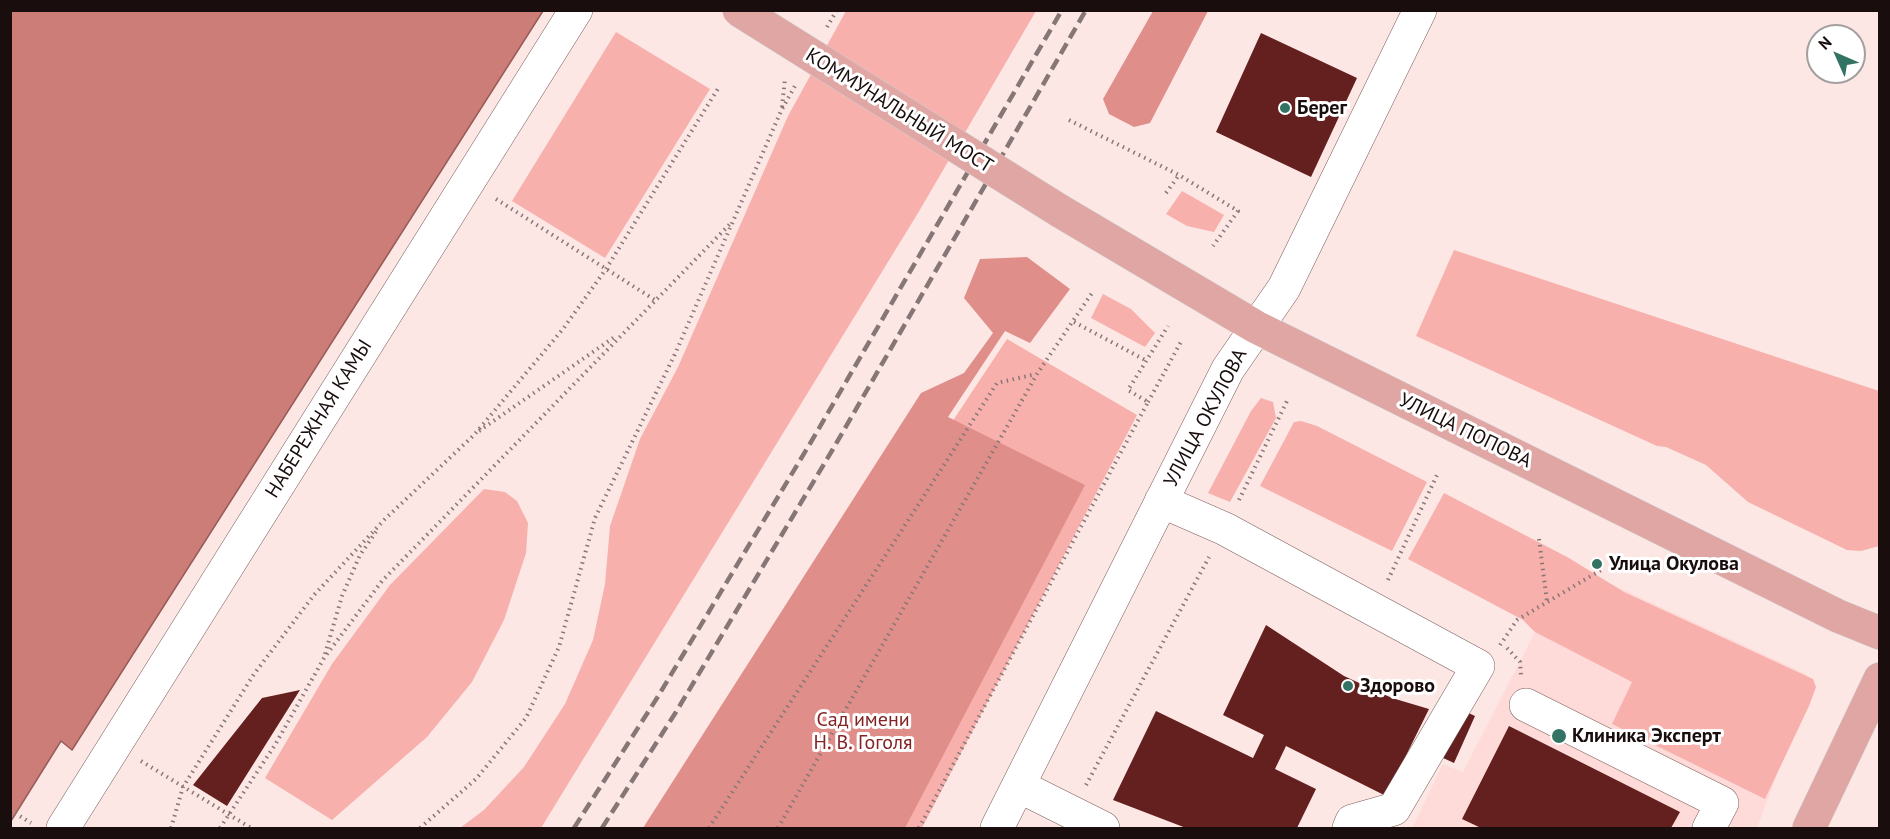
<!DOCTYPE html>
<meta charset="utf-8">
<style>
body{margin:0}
#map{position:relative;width:1890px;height:839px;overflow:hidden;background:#fce7e5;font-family:"PT Sans",sans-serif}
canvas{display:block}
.frame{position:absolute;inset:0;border:12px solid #190e0d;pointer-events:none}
.north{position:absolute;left:1806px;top:24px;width:60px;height:60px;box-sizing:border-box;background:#fff;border:2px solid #a39f9e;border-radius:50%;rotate:315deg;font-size:16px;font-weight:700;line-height:24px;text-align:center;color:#190e0d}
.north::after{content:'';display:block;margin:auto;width:21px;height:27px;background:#337363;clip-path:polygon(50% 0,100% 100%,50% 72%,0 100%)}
</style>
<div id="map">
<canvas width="1890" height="839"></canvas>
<div class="frame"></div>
<div class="north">N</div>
</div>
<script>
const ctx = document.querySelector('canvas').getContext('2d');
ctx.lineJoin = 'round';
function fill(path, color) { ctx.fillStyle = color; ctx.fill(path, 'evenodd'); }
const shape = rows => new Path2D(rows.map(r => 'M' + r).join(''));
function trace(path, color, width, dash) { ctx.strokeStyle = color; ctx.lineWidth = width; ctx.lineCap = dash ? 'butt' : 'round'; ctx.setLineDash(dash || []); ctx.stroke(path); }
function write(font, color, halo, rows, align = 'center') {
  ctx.font = font + ' "PT Sans",sans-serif'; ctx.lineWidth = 6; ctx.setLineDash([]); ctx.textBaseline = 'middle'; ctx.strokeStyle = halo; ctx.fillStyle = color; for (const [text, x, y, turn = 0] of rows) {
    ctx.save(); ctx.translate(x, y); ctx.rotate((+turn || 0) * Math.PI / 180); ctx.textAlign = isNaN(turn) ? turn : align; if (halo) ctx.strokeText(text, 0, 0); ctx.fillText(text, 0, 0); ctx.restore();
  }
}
fill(shape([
 [1572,566,1804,673,1812,681,1757,828,1412,828,1443,764,1463,772,1535,632]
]), '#fedbd8');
fill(shape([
 [846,11,1036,11,918,213,541,828,460,828,484,810,524,767,565,704,593,640,605,584,610,526,640,439,678,367,788,116],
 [616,32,710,89,605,258,512,201],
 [1182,191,1224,215,1214,232,1187,226,1166,214],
 [1454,250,1879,391,1879,546,1861,551,1847,550,1748,502,1706,465,1666,447,1657,446,1416,336],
 [1103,294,1131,309,1155,333,1145,347,1091,318],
 [1007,339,1137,415,922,828,683,828],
 [1261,398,1273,402,1276,418,1230,502,1208,493,1251,411],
 [1301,421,1317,426,1427,482,1392,551,1260,486,1294,422],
 [484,489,505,492,517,501,528,523,526,553,504,620,472,682,427,737,332,820,265,778,332,664,390,585],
 [1444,493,1569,558,1624,592,1813,679,1816,687,1809,706,1765,799,1612,724,1632,682,1535,632,1523,620,1408,559]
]), '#f7b0ab');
fill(shape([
 [1153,11,1208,11,1150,123,1134,127,1109,114,1103,99],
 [1027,257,1070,289,1030,343,1005,331,948,417,1085,485,905,828,643,828,921,393,964,373,993,333,964,298,980,259]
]), '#e08e89');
const water = shape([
 [11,10,543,11,72,750,61,741,11,821,11,10]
]);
fill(water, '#cd7d78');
trace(water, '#975c58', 1.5);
fill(shape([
 [1261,33,1357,78,1311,177,1216,132],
 [1266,625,1344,676,1392,698,1429,709,1386,796,1286,746,1275,769,1316,789,1297,828,1186,828,1113,800,1156,711,1253,758,1264,735,1223,715],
 [300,690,227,806,193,785,262,698],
 [1462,710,1475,716,1454,763,1441,757],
 [1509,726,1680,812,1671,828,1481,828,1462,819]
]), '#641f1f');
const minor = shape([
 [1161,501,1225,529,1478,666,1394,809,1352,821,1349,828],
 [1526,705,1722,803,1709,828],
 [1019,786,1103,828],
 [63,828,576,10],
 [997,828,1228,369,1284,288,1420,10]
]);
const major = shape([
 [1060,211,1256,327,1838,616,1880,633],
 [1809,828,1880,679]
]);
trace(minor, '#7b5e5b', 34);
trace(major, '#d1cfcf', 34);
trace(shape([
 [827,27,837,10],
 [782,107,785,79],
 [1069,120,1179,175,1238,211,1213,246],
 [1166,193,1179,175],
 [496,199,655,300],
 [1074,322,1147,361],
 [1148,402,1182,340],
 [479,431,616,336],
 [1239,500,1287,401],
 [1539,539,1547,602],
 [1388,580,1437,475],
 [1500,645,1517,620,1601,570],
 [1507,648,1520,662,1521,675],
 [325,654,342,596,360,555,378,529],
 [141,761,251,828],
 [1086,785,1209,557],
 [15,813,31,823],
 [171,828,183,787,254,674,314,595,385,519,474,435,563,329,606,269,719,87],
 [220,828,275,745,324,658,382,581,730,224],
 [420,828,476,779,526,718,559,647,595,518,675,354,781,111,796,84],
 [709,828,997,383,1036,374],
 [778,828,1037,374,1092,293],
 [919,828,1148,402,1128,390,1168,326]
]), '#877776', 4, [1.5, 4.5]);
trace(minor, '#fff', 33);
trace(major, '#dfa6a3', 33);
trace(shape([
 [574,828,657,698,811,442,1062,10],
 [602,828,676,712,833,449,1086,10]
]), '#867675', 4.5, [12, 6]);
const majorBridge = shape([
 [739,10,1060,211]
]);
trace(majorBridge, '#d1cfcf', 34, []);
trace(majorBridge, '#dfa6a3', 33);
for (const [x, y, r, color] of [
 [1285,108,6,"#337363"],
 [1597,564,6,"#337363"],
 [1348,686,6,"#337363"],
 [1559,736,8,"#337363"]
]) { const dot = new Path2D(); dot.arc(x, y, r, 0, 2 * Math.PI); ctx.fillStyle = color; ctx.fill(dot); trace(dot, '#fff', 2); }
write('bold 20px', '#190e0d', '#fff', [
 ["Берег",1297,108],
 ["Улица Окулова",1609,564],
 ["Здорово",1360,686],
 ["Клиника Эксперт",1572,736]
], 'left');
write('20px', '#190e0d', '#fff', [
 ["КОММУНАЛЬНЫЙ МОСТ",899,111,32],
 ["УЛИЦА ОКУЛОВА",1206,418,-62],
 ["НАБЕРЕЖНАЯ КАМЫ",319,419,-58],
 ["УЛИЦА ПОПОВА",1465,431,26]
]);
write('20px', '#832325', '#fff', [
 ["Сад имени",863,720],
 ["Н. В. Гоголя",863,743]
]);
</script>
